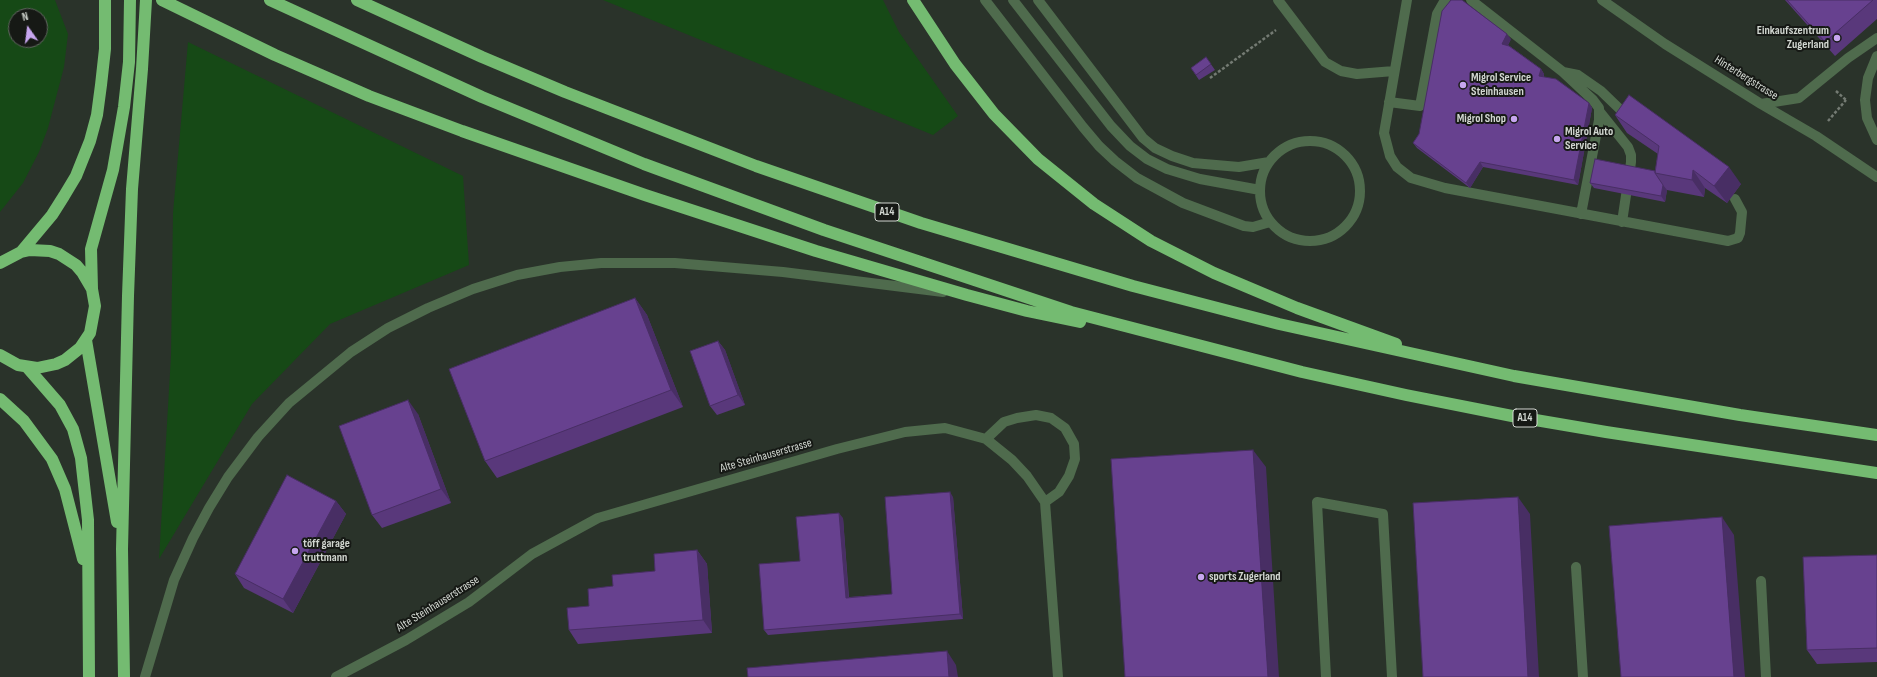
<!DOCTYPE html>
<meta charset="utf-8">
<style>
body{margin:0}
#map{position:relative;width:1877px;height:677px;overflow:hidden;background:#2a332a;font-family:"Sofia Sans Condensed",sans-serif}
canvas{display:block}
.north{position:absolute;left:8px;top:8px;width:40px;height:40px;box-sizing:border-box;background:#161915;border:1px solid #616560;border-radius:50%;rotate:346deg;font-size:11px;font-weight:700;line-height:16px;text-align:center;color:#d2d7d1}
.north::after{content:'';display:block;margin:auto;width:14px;height:18px;background:#c7a6ef;clip-path:polygon(50% 0,100% 100%,50% 72%,0 100%)}
</style>
<div id="map">
<canvas width="1877" height="677"></canvas>
<div class="north">N</div>
</div>
<script>
const ctx = document.querySelector('canvas').getContext('2d');
ctx.lineJoin = 'round';
function fill(path, color) { ctx.fillStyle = color; ctx.fill(path, 'evenodd'); }
const shape = rows => new Path2D(rows.map(r => 'M' + r).join(''));
function trace(path, color, width, dash) { ctx.strokeStyle = color; ctx.lineWidth = width; ctx.lineCap = dash ? 'butt' : 'round'; ctx.setLineDash(dash || []); ctx.stroke(path); }
function write(font, color, halo, rows, align = 'center') {
  ctx.font = font + ' "Sofia Sans Condensed",sans-serif'; ctx.lineWidth = 4; ctx.setLineDash([]); ctx.textBaseline = 'middle'; ctx.strokeStyle = halo; ctx.fillStyle = color; for (const [text, x, y, turn = 0] of rows) {
    ctx.save(); ctx.translate(x, y); ctx.rotate((+turn || 0) * Math.PI / 180); ctx.textAlign = isNaN(turn) ? turn : align; if (halo) ctx.strokeText(text, 0, 0); ctx.fillText(text, 0, 0); ctx.restore();
  }
}
fill(shape([
 [0,0,55,0,68,34,64,67,48,128,39,152,23,183,0,212],
 [16,16,40,16,40,40,16,40],
 [603,0,883,0,899,32,958,116,933,135],
 [188,42,463,176,469,265,330,324,252,404,159,559,171,356,173,213]
]), '#164916');
trace(shape([
 [1210,78,1276,30],
 [1836,91,1846,100],
 [1828,121,1846,100]
]), '#747b73', 2.5, [3, 2]);
trace(shape([
 [985,0,1083,127,1099,146,1115,161,1137,178,1183,203,1244,226,1253,227,1270,222],
 [1013,0,1111,126,1130,146,1147,159,1167,169,1200,179,1260,190],
 [1038,0,1143,138,1155,148,1172,156,1193,163,1239,167,1269,162],
 [1278,0,1325,62,1341,71,1357,74,1394,71],
 [1407,0,1384,133,1390,156,1397,167,1411,178,1445,188,1728,241,1738,238,1740,233,1742,212,1735,199],
 [1471,0,1563,72,1593,100,1599,108,1599,120,1581,214],
 [1602,0,1665,44,1761,104,1816,136,1877,177],
 [1877,56,1868,78,1865,100,1867,118,1877,140],
 [1563,72,1578,75,1601,91,1628,117],
 [1389,102,1420,106,1437,14,1445,0],
 [1761,104,1799,98,1848,58,1877,38],
 [1600,112,1628,147,1631,155,1631,162,1622,222],
 '1260 191a50 50 0 1 1 100 0a50 50 0 1 1-100 0Z',
 [986,439,1004,422,1017,418,1036,415,1051,418,1065,428,1074,444,1075,459,1069,476,1059,492,1045,502],
 [1576,567,1583,677],
 [1761,581,1766,677],
 [145,677,174,580,193,538,209,508,228,477,258,437,289,403,351,352,388,328,428,308,473,289,517,275,560,267,601,263,675,263,783,272,943,292],
 [336,677,406,640,469,602,532,554,598,518,837,449,905,432,945,428,986,439,1012,460,1027,476,1045,502,1058,677],
 [1326,677,1317,502,1383,514,1392,677]
]), '#4f6b4d', 10);
trace(shape([
 [162,0,275,55,369,96,462,131,645,195,816,251,967,295,1027,311,1080,322],
 [270,0,482,97,644,164,824,230,1071,312,1302,372,1406,395,1512,416,1606,432,1877,473],
 [357,0,482,57,565,92,756,166,921,223,1133,286,1279,324,1514,376,1740,415,1877,435],
 [913,0,955,64,994,114,1038,159,1094,204,1151,241,1214,273,1297,308,1396,344],
 [21,252,52,215,64,196,76,176,90,141,97,115,101,85,105,49,105,0],
 [0,263,21,252,30,250,50,251,59,254,76,265,82,272,92,289,95,306,90,333,80,348,65,360,56,364,37,368,18,365,0,355],
 [92,289,91,249,113,170,124,107,129,62,130,0],
 [86,340,117,522],
 [27,367,60,405,73,429,81,458,88,520,89,677],
 [0,399,24,421,52,459,65,489,83,559],
 [124,677,122,549,128,296,132,189,142,69,146,0]
]), '#74bb71', 12);
fill(shape([
 [1785,0,1877,0,1877,19,1835,56],
 [1511,39,1508,45,1541,69,1544,74,1544,77,1589,103,1592,108,1578,185,1483,167,1470,188,1417,148,1413,143,1419,134],
 [1206,57,1215,70,1199,80,1191,68],
 [1615,115,1741,184,1727,203,1705,188,1704,197,1667,190,1665,202,1594,188,1590,183,1655,171,1658,154,1627,133],
 [635,298,647,315,683,407,497,478,485,461],
 [718,341,725,350,745,405,717,415,710,406],
 [418,414,451,503,382,528,372,515],
 [953,497,963,619,768,635,764,630,800,561,843,518,849,597,892,594],
 [336,501,346,514,293,613,244,588,235,574],
 [697,550,707,564,712,633,578,644,569,630,589,606,613,586,655,571],
 [1877,555,1877,662,1817,664,1807,650]
]), '#59387b');
fill(shape([
 [1507,34,1511,39,1506,49,1502,44],
 [1541,69,1544,74,1543,81,1539,76],
 [1589,103,1592,108,1578,185,1574,180],
 [1480,162,1483,167,1470,188,1466,183],
 [1729,167,1741,184,1727,203,1714,186],
 [1693,170,1705,188,1704,197,1692,180],
 [1663,185,1667,190,1665,202,1661,196],
 [635,298,647,315,683,407,671,390],
 [718,341,725,350,745,405,738,395],
 [408,400,418,414,451,503,441,489],
 [1253,450,1266,467,1279,677,1268,677],
 [950,492,953,497,963,619,960,614],
 [1518,497,1530,514,1539,677,1528,677],
 [336,501,346,514,293,613,283,599],
 [839,513,843,518,849,603,846,598],
 [1722,517,1734,535,1745,677,1734,677],
 [697,550,707,564,712,633,703,620],
 [947,651,956,665,958,677,949,677]
]), '#482e64');
const building = shape([
 [1451,0,1462,0,1507,34,1502,44,1509,46,1541,69,1539,76,1556,79,1589,103,1574,180,1480,162,1466,183,1413,143,1419,134,1442,11,1451,0],
 [1787,0,1873,0,1825,42,1787,0],
 [1206,57,1211,64,1196,75,1191,68,1206,57],
 [1629,95,1729,167,1714,186,1693,170,1692,180,1655,173,1659,146,1615,115,1629,95],
 [1595,159,1655,171,1655,173,1663,185,1661,196,1590,183,1595,159],
 [635,298,671,390,485,461,449,369,635,298],
 [718,341,738,395,710,406,690,351,718,341],
 [408,400,441,489,372,515,339,426,408,400],
 [1253,450,1268,677,1125,677,1111,459,1253,450],
 [287,475,336,501,283,599,235,574,287,475],
 [950,492,960,614,764,630,759,564,800,561,796,517,839,513,846,598,892,594,885,497,950,492],
 [1518,497,1528,677,1423,677,1413,503,1518,497],
 [1722,517,1734,677,1621,677,1609,526,1722,517],
 [697,550,703,620,569,630,567,608,589,606,588,589,613,586,612,575,655,571,654,554,697,550],
 [1877,555,1877,648,1807,650,1803,557,1877,555],
 [947,651,949,677,748,677,747,668,947,651]
]);
fill(building, '#67418f');
trace(building, '#482e64', 1);
for (const [x, y, r, color] of [
 [1837,38,4,"#c7a6ef"],
 [1463,85,4,"#c7a6ef"],
 [1514,119,4,"#c7a6ef"],
 [1557,139,4,"#c7a6ef"],
 [295,551,4,"#c7a6ef"],
 [1201,577,4,"#c7a6ef"]
]) { const dot = new Path2D(); dot.arc(x, y, r, 0, 2 * Math.PI); ctx.fillStyle = color; ctx.fill(dot); trace(dot, '#161915', 1.5); }
for (const [x, y, w] of [
 [887,212,24],
 [1525,418,24]
]) { const box = new Path2D(); box.roundRect(x - w / 2, y - 9, w, 18, 3); ctx.fillStyle = '#161915'; ctx.fill(box); trace(box, '#d2d7d1', 1); }
write('bold 11px', '#d2d7d1', null, [
 ["A14",887,212],
 ["A14",1525,418]
]);
write('bold 12px', '#d2d7d1', '#161915', [
 ["Einkaufszentrum",1829,31,"right"],
 ["Zugerland",1829,45,"right"],
 ["Migrol Service",1471,78],
 ["Steinhausen",1471,92],
 ["Migrol Shop",1506,119,"right"],
 ["Migrol Auto",1565,132],
 ["Service",1565,146],
 ["töff garage",303,544],
 ["truttmann",303,558],
 ["sports Zugerland",1209,577]
], 'left');
write('12px', '#d2d7d1', '#161915', [
 ["Hinterbergstrasse",1746,78,32],
 ["Alte Steinhauserstrasse",766,456,-16],
 ["Alte Steinhauserstrasse",438,604,-32]
]);
</script>
